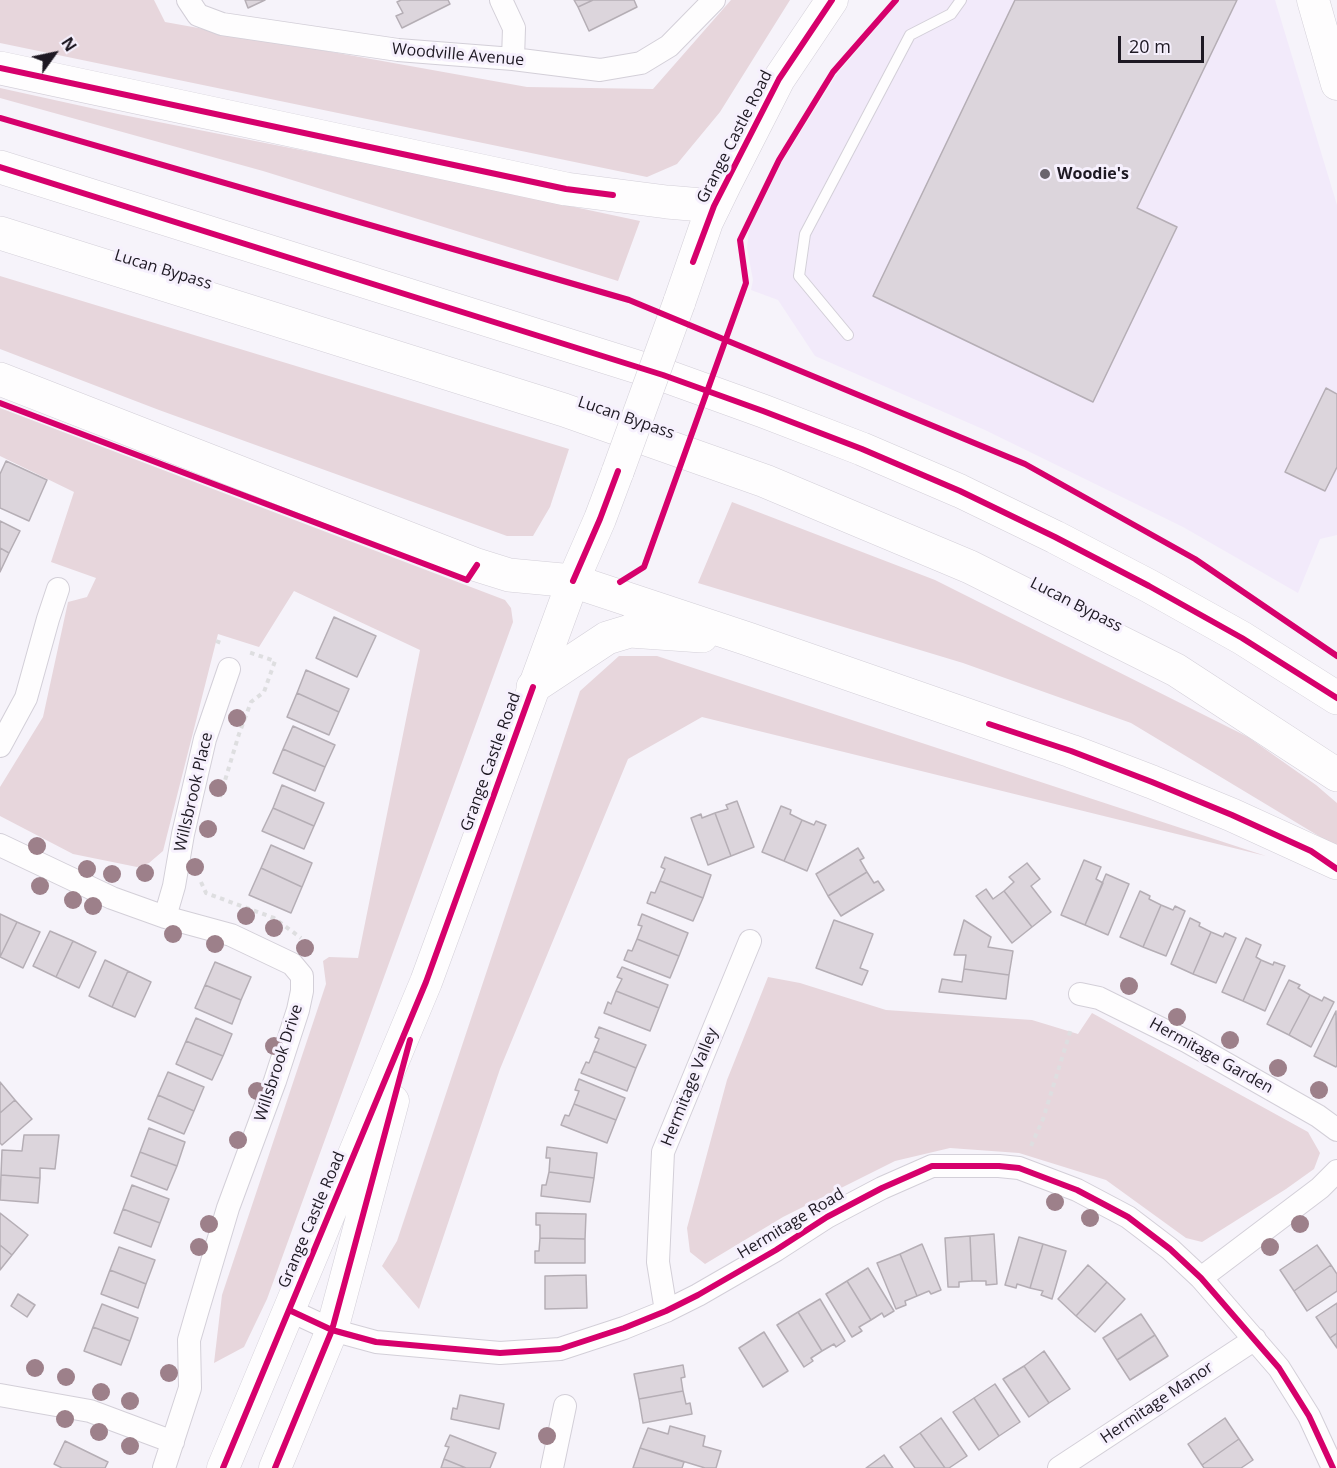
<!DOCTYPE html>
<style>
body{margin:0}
#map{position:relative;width:1337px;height:1468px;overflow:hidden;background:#f6f3fa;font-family:"Open Sans",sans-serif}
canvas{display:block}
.north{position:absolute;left:24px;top:24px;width:60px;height:60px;-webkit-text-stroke:4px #f6f0fd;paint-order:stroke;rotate:57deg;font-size:16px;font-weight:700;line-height:24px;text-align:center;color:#1e1923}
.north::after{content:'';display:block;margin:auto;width:21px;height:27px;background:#1e1923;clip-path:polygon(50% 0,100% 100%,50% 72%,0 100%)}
.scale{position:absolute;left:1118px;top:36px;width:86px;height:27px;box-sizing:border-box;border:3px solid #1e1923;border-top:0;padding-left:8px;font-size:18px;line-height:21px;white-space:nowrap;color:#1e1923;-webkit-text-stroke:4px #f6f0fd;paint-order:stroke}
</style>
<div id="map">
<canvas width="1337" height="1468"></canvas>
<div class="north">N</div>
<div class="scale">20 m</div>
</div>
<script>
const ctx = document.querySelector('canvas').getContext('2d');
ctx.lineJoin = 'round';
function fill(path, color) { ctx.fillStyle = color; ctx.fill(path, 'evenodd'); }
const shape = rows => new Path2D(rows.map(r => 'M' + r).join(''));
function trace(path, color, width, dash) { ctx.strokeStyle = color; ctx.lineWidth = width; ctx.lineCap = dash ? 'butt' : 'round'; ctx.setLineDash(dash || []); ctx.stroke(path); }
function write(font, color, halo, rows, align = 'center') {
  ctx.font = font + ' "Open Sans",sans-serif'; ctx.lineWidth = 6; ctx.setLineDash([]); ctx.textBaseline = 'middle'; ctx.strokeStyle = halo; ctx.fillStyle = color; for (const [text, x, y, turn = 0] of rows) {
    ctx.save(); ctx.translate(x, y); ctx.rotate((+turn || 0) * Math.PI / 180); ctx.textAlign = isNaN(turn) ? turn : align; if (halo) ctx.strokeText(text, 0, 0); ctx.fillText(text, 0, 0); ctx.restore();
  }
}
fill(shape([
 [900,0,1275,0,1337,205,1337,535,1320,539,1298,593,1183,527,985,430,815,356,778,300,751,290,753,280,747,248,749,228,782,162,837,74]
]), '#f2eafa');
fill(shape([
 [0,0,154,0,165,22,527,87,653,89,731,0,790,0,720,112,677,164,647,177,0,43],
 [0,88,118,114,387,167,640,221,618,281,263,171,0,98],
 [0,276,569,449,550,507,533,536,507,536,159,410,0,349],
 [0,408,505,600,511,608,513,622,267,1299,244,1347,214,1363,222,1295,326,984,323,961,329,957,358,958,420,650,294,591,259,647,218,634,163,851,149,863,137,867,73,854,0,816,0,787,43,717,68,602,87,597,96,578,51,562,74,492,0,456],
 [732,502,935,580,1248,737,1316,785,1337,803,1337,847,1131,723,963,663,698,583],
 [619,656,657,656,1266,856,702,717,628,759,500,1069,419,1309,382,1266,397,1241,580,691],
 [768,977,800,983,886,1010,1032,1020,1078,1034,1092,1013,1308,1132,1320,1153,1314,1169,1286,1189,1202,1242,1186,1238,1106,1180,1019,1153,950,1148,895,1161,783,1217,705,1264,690,1252,687,1228,727,1080]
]), '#e7d6dc');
const building = shape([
 [245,0,265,0,248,8,245,0],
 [401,0,448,0,450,4,402,28,396,16,403,13,397,2,401,0],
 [574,0,593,0,578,7,574,0],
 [593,0,634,0,637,7,589,31,578,7,593,0],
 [1015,0,1237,0,1137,208,1177,227,1093,402,873,296,1015,0],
 [1326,388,1337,394,1337,467,1325,491,1285,472,1326,388],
 [6,461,47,480,29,521,0,508,0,474,6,461],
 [0,521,20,531,9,553,0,548,0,521],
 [0,548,9,553,0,572,0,548],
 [334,617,376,636,357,677,316,658,334,617],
 [306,670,349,689,339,712,297,693,306,670],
 [297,693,339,712,329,735,287,717,297,693],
 [293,726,335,745,325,767,283,749,293,726],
 [283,749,325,767,315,791,273,773,283,749],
 [282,785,324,803,314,826,273,808,282,785],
 [737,801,754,847,731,856,715,813,728,809,726,805,737,801],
 [781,806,791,810,790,814,802,820,784,861,762,852,781,806],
 [273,808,314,826,304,849,262,831,273,808],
 [715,813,731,856,708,865,691,818,701,814,702,818,715,813],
 [802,820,814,825,816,821,826,825,807,871,784,861,802,820],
 [271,845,312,863,302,887,261,868,271,845],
 [858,848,864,858,860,860,867,872,828,896,816,874,858,848],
 [665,857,711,875,703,898,660,881,665,869,661,867,665,857],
 [1084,860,1101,867,1096,879,1103,883,1085,925,1061,915,1084,860],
 [1027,863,1040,879,1031,886,1051,912,1032,927,1004,891,1014,882,1009,877,1027,863],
 [261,868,302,887,291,913,249,895,261,868],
 [867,872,874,883,878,881,884,890,841,916,828,896,867,872],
 [1106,874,1129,884,1108,935,1085,925,1106,874],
 [660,881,703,898,693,921,647,903,651,892,655,893,660,881],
 [986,889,993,899,1004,891,1032,927,1012,943,976,896,986,889],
 [1140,891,1150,896,1149,899,1161,905,1143,947,1120,937,1140,891],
 [1161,905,1173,910,1175,906,1185,911,1166,956,1143,947,1161,905],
 [0,914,17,922,0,957,0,914],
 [642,914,688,933,679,956,637,939,642,926,638,925,642,914],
 [1190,918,1200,923,1199,926,1211,932,1193,974,1171,964,1190,918],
 [834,920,873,934,860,968,868,971,862,985,816,968,834,920],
 [964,920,991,937,988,947,1013,951,1009,975,964,969,966,955,954,955,964,920],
 [17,922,40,932,23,968,0,957,17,922],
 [50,931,73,941,56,977,33,966,50,931],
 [1211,932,1223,937,1225,933,1236,938,1216,983,1193,974,1211,932],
 [1246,938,1261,945,1256,957,1261,960,1243,1001,1222,992,1246,938],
 [637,939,679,956,670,978,624,960,628,950,632,951,637,939],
 [73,941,96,952,79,988,56,977,73,941],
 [105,960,128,971,112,1007,89,996,105,960],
 [1261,960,1273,965,1274,962,1285,966,1265,1011,1243,1001,1261,960],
 [215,962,251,977,241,1000,205,985,215,962],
 [622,967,668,985,659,1008,616,991,622,979,617,977,622,967],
 [964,969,1009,975,1006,999,939,992,942,979,962,982,964,969],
 [128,971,151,982,135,1017,112,1007,128,971],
 [1289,980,1300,985,1298,988,1310,995,1289,1035,1267,1024,1289,980],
 [205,985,241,1000,232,1024,195,1008,205,985],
 [616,991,659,1008,650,1031,604,1013,608,1002,611,1004,616,991],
 [1310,995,1322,1001,1324,997,1334,1002,1311,1047,1289,1035,1310,995],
 [1336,1011,1337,1065,1336,1067,1314,1056,1336,1011],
 [196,1018,232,1034,223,1056,186,1041,196,1018],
 [599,1027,646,1045,636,1068,594,1051,599,1039,595,1037,599,1027],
 [186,1041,223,1056,212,1080,176,1064,186,1041],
 [594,1051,636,1068,627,1091,581,1073,586,1062,589,1063,594,1051],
 [168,1072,204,1087,194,1111,158,1095,168,1072],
 [579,1079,625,1098,616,1120,574,1104,579,1091,575,1090,579,1079],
 [0,1082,15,1100,0,1113,0,1082],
 [158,1095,194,1111,184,1134,148,1119,158,1095],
 [15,1100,32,1119,2,1145,0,1143,0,1113,15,1100],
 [574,1104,616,1120,607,1143,561,1125,565,1115,569,1116,574,1104],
 [149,1128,185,1142,177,1166,140,1152,149,1128],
 [24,1135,59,1135,55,1169,40,1168,40,1178,1,1175,2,1150,22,1151,24,1135],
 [547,1147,597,1153,594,1178,549,1172,550,1158,546,1158,547,1147],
 [140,1152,177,1166,167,1190,131,1176,140,1152],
 [549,1172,594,1178,590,1202,541,1196,542,1185,546,1185,549,1172],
 [1,1175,40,1178,38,1203,0,1200,1,1175],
 [132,1185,169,1199,160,1223,123,1209,132,1185],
 [123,1209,160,1223,151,1247,114,1233,123,1209],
 [0,1213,28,1235,12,1255,0,1245,0,1213],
 [536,1213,586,1214,585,1239,540,1238,540,1225,536,1225,536,1213],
 [994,1234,997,1284,986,1285,986,1281,972,1281,970,1236,994,1234],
 [970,1236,972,1281,959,1282,959,1287,948,1287,945,1238,970,1236],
 [1019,1237,1043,1244,1030,1288,1017,1284,1016,1288,1005,1285,1019,1237],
 [540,1238,585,1239,585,1263,535,1263,535,1251,539,1251,540,1238],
 [922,1244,941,1290,931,1294,929,1291,917,1296,900,1254,922,1244],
 [1043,1244,1066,1251,1052,1299,1041,1295,1043,1291,1030,1288,1043,1244],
 [0,1245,12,1255,0,1270,0,1245],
 [1317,1245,1331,1265,1294,1291,1280,1270,1317,1245],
 [119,1247,155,1260,146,1284,110,1270,119,1247],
 [900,1254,917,1296,905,1301,906,1305,896,1309,877,1263,900,1254],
 [1088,1265,1107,1282,1076,1316,1058,1299,1088,1265],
 [1331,1265,1337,1274,1337,1291,1307,1311,1294,1291,1331,1265],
 [868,1268,894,1311,884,1317,882,1313,871,1320,847,1281,868,1268],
 [110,1270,146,1284,138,1308,101,1294,110,1270],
 [586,1275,587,1308,545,1309,545,1276,586,1275],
 [847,1281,871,1320,859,1327,862,1331,852,1337,826,1294,847,1281],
 [1107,1282,1125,1299,1095,1332,1076,1316,1107,1282],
 [18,1294,35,1305,27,1317,11,1306,18,1294],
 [820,1299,845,1341,836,1347,834,1344,822,1351,798,1312,820,1299],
 [1337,1303,1337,1333,1330,1338,1316,1317,1337,1303],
 [102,1304,138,1318,130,1341,93,1327,102,1304],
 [798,1312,822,1351,811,1358,813,1361,804,1367,777,1325,798,1312],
 [1141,1314,1155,1335,1117,1360,1103,1338,1141,1314],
 [93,1327,130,1341,121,1365,84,1351,93,1327],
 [764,1332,788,1371,763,1387,739,1348,764,1332],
 [1337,1333,1337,1348,1330,1338,1337,1333],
 [1155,1335,1168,1356,1130,1380,1117,1360,1155,1335],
 [1044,1351,1070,1389,1049,1403,1024,1366,1044,1351],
 [683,1365,685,1377,681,1378,683,1391,639,1399,634,1374,683,1365],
 [1024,1366,1049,1403,1029,1417,1003,1379,1024,1366],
 [995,1384,1020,1422,999,1436,974,1398,995,1384],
 [683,1391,686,1404,690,1403,692,1414,643,1423,639,1399,683,1391],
 [460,1395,504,1404,499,1429,451,1419,453,1408,457,1409,460,1395],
 [974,1398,999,1436,979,1450,953,1412,974,1398],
 [941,1418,967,1456,949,1468,945,1468,920,1433,941,1418],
 [1225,1418,1239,1439,1202,1465,1188,1444,1225,1418],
 [670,1426,705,1436,703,1446,721,1451,716,1468,705,1468,640,1448,648,1428,668,1434,670,1426],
 [920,1433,945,1468,915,1468,900,1447,920,1433],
 [450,1435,496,1453,490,1468,466,1468,444,1459,449,1447,445,1446,450,1435],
 [1239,1439,1253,1460,1241,1468,1204,1468,1202,1465,1239,1439],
 [65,1441,108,1462,105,1468,62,1468,54,1464,65,1441],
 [640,1448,684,1462,682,1468,633,1468,640,1448],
 [884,1455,893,1468,866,1468,884,1455],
 [444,1459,466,1468,441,1468,444,1459]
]);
fill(building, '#dcd5dc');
trace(building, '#b5aeb5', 1.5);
const lane = shape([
 [848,335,799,276,805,234,910,35,951,14,961,0]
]);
const street = shape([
 [188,0,198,15,222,24,398,50,513,59,600,70,641,63,669,46,714,0],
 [501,0,514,28,513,59],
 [0,746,26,698,48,619,58,589],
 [0,845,112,898,165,917,231,935,292,964,302,976,302,991,298,1010,275,1081,228,1208,198,1309,189,1340,190,1388,164,1468],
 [165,917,174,886,183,834,205,739,229,669],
 [1080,994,1099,998,1188,1042,1318,1116,1337,1130],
 [1201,1278,1320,1188,1337,1171],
 [289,1310,332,1330,376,1342,500,1353,560,1349,624,1328,666,1311,698,1295,776,1250,827,1217,882,1188,932,1166,999,1166,1019,1168,1077,1190,1128,1217,1170,1249,1201,1278,1279,1368,1309,1416,1333,1468],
 [666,1311,658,1262,663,1152,750,941],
 [0,1395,90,1411,173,1442],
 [552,1468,565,1406],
 [1059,1468,1255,1339]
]);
const secondary = shape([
 [1313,0,1337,84],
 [679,303,707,222,726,183,779,79,832,0],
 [223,1468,426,982,573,581,600,519,618,471],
 [275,1468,332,1330,393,1101]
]);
const highway = shape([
 [0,68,566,189,667,202,714,206],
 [0,167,663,375,763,411,862,449,960,491,1055,537,1149,586,1242,638,1337,698],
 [0,233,564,410,765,481,970,567,1176,670,1337,775],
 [0,379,477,565,509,575,573,581,748,639,1071,751,1152,782,1232,815,1337,863],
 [533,687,607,638,630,631,702,636]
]);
trace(lane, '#d3cfd8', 12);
trace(street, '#d3cfd8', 24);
trace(secondary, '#d3cfd8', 33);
trace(highway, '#d3cfd8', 34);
trace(shape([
 [216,641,224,644],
 [220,797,239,734,251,702,264,692,275,661,248,652],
 [201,882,206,893,274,918,301,938],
 [1031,1146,1043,1119,1071,1029]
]), '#dedee0', 4, [4.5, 4.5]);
trace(lane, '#fefdfe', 10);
trace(street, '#fefdfe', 22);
trace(secondary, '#fefdfe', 32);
trace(highway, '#fefdfe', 33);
const secondaryBridge = shape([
 [618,471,679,303]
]);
trace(secondaryBridge, '#d3cfd8', 33, []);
trace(secondaryBridge, '#fefdfe', 32);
trace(shape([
 [0,68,566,189,613,195],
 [0,118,629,300,1025,464,1195,559,1337,656],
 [0,167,663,375,763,411,862,449,960,491,1055,537,1149,586,1242,638,1337,698],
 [693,262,714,206,779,79,832,0],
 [0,403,467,580,477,565],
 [573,581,600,519,618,471],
 [620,582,644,567,746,283,740,240,779,160,833,72,896,0],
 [989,724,1071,751,1152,782,1232,815,1311,851,1337,869],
 [289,1310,332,1330,376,1342,500,1353,560,1349,624,1328,666,1311,698,1295,776,1250,827,1217,882,1188,932,1166,999,1166,1019,1168,1077,1190,1128,1217,1170,1249,1201,1278,1279,1368,1309,1416,1333,1468],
 [223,1468,426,982,533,687],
 [275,1468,332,1330,410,1040]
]), '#d6006c', 6);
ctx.fillStyle = '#9d808a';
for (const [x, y] of [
 [237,718],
 [218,788],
 [208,829],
 [37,846],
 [195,867],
 [87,869],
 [145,873],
 [112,874],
 [40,886],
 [73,900],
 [93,906],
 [246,916],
 [274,928],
 [173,934],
 [215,944],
 [305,948],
 [1129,986],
 [1177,1017],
 [1230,1040],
 [274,1046],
 [1278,1068],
 [1319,1090],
 [257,1091],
 [238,1140],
 [1055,1202],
 [1090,1218],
 [209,1224],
 [1300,1224],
 [199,1247],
 [1270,1247],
 [35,1368],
 [169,1373],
 [66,1377],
 [101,1392],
 [130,1401],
 [65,1419],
 [99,1432],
 [547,1436],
 [130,1446]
]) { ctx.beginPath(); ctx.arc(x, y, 9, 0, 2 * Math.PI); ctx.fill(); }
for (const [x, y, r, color] of [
 [1045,174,6,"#6a656e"]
]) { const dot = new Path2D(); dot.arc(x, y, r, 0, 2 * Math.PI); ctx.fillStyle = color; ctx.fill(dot); trace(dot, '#f6f0fd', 2); }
write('16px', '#1e1923', '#f6f0fd', [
 ["Woodville Avenue",458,55,5],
 ["Grange Castle Road",735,137,-63],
 ["Lucan Bypass",163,270,17],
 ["Lucan Bypass",626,418,19],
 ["Lucan Bypass",1076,605,27],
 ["Grange Castle Road",491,762,-70],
 ["Willsbrook Place",194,792,-77],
 ["Hermitage Garden",1211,1056,29],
 ["Willsbrook Drive",279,1063,-72],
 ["Hermitage Valley",690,1087,-68],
 ["Grange Castle Road",312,1220,-67],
 ["Hermitage Road",791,1224,-31],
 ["Hermitage Manor",1157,1403,-34]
]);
write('bold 16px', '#1e1923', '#f6f0fd', [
 ["Woodie's",1057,174]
], 'left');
</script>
